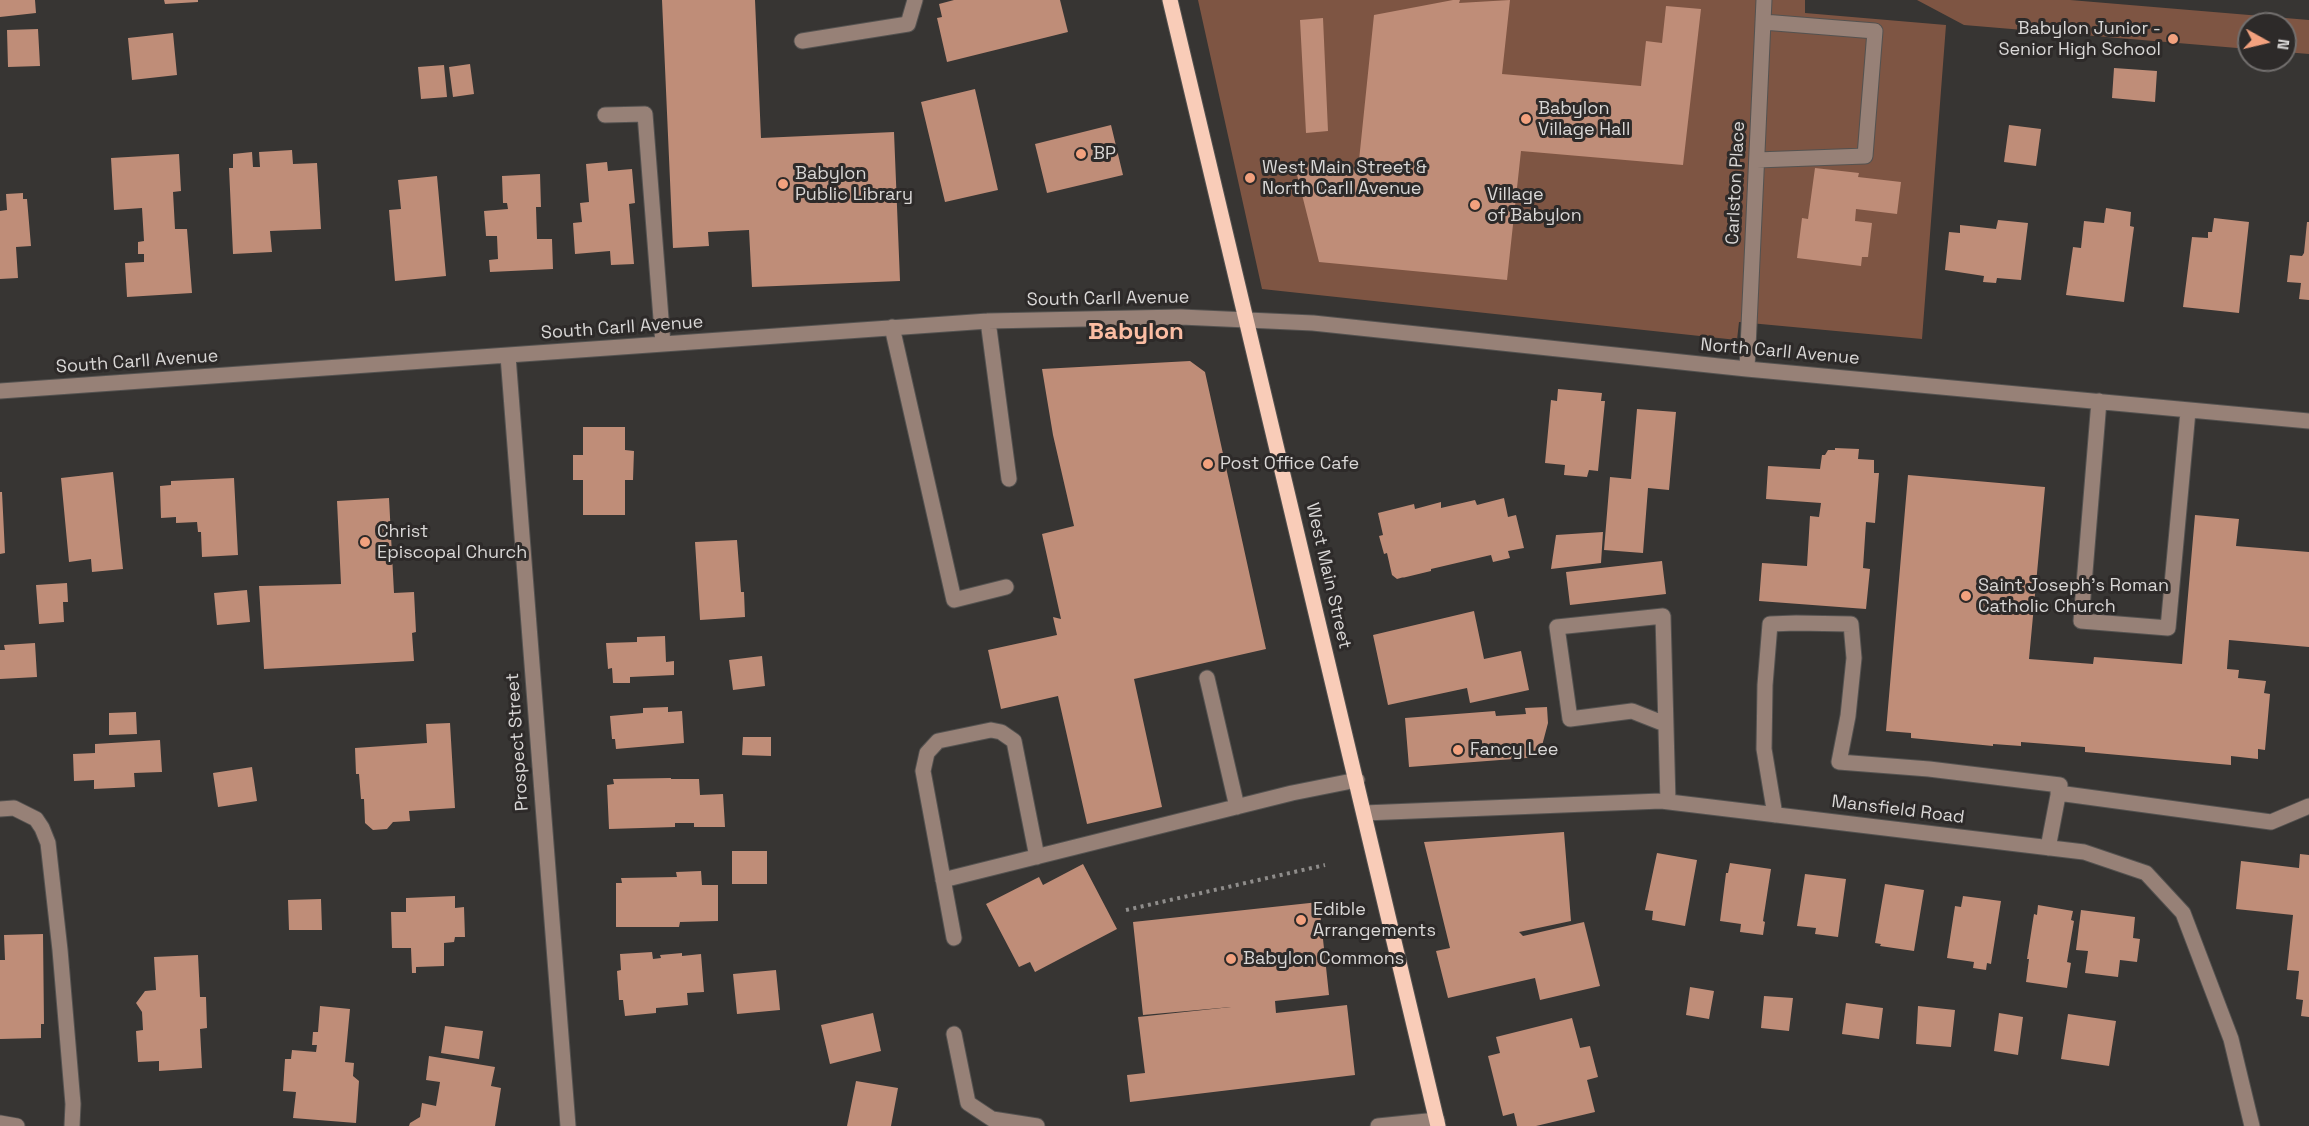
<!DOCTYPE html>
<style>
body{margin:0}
#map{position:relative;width:2309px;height:1126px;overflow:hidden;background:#373533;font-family:"Space Grotesk",sans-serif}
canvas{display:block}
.north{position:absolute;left:2237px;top:12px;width:60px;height:60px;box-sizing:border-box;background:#2d2a29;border:2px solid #726f6e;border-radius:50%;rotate:98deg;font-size:16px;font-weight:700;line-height:24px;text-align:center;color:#d9d7d6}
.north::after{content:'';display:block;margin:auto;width:21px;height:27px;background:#f2a17e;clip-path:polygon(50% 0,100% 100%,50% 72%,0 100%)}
</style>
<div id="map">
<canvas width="2309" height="1126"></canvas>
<div class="north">N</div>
</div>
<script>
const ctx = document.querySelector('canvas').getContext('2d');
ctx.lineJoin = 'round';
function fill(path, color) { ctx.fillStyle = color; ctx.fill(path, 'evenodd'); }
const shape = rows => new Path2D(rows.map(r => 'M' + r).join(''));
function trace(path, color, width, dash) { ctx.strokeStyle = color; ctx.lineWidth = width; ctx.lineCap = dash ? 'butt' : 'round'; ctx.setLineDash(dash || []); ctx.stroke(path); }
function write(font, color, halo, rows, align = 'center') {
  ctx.font = font + ' "Space Grotesk",sans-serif'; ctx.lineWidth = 6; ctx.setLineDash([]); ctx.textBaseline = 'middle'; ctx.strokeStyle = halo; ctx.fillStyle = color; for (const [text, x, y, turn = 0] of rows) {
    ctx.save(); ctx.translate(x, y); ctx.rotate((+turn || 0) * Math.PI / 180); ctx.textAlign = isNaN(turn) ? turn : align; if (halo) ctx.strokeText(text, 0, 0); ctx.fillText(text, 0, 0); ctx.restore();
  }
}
fill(shape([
 [1198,0,1805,0,1805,13,1946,25,1922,339,1739,322,1737,340,1262,289],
 [1917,0,2070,0,2309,20,2309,54,2285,52,2285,24,2249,24,2249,49,1964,25]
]), '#7e5543');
fill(shape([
 [0,0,35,0,36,13,0,17],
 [164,0,198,0,198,2,165,4],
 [662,0,755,0,761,138,894,132,900,281,752,287,749,230,708,232,709,246,673,248],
 [954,0,1060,0,1068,32,947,62,937,18,942,17,939,4],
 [1453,0,1460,0,1459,3,1510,0,1502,74,1641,86,1646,41,1662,43,1666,6,1701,9,1683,165,1521,151,1507,280,1319,262,1294,163,1358,170,1374,15],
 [1323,18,1328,131,1306,133,1300,20],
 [38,29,40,66,8,67,7,30],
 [173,33,177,75,132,80,128,38],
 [470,64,474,94,453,97,449,67],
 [444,65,447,97,421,99,418,67],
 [2114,68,2157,71,2155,102,2112,98],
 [975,89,998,190,945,202,921,102],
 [1111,125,1123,175,1047,193,1035,144],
 [2009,125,2041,129,2036,166,2004,162],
 [292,150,293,164,317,163,321,229,270,231,272,252,233,254,229,168,233,168,233,154,252,152,253,167,260,167,259,152],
 [179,154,181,191,173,192,175,229,187,229,192,293,127,297,125,263,144,262,144,254,138,254,138,242,144,241,142,208,114,210,111,158],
 [607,162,608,171,632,169,635,203,629,204,634,264,611,265,610,251,575,254,573,223,582,222,580,203,589,202,586,164],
 [1815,168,1859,173,1858,177,1901,182,1897,214,1856,209,1855,221,1872,223,1868,257,1862,257,1861,266,1797,258,1802,218,1808,219],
 [540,174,541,207,536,207,537,239,552,239,553,269,490,272,489,260,498,259,497,236,486,236,484,211,508,209,507,203,503,203,502,176],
 [437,176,446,276,395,281,389,210,401,209,398,180],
 [23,193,23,199,27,199,31,246,16,247,18,278,0,279,0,211,7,210,6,194],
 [2106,208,2131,212,2130,226,2134,227,2124,302,2066,295,2073,247,2081,248,2084,221,2104,223],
 [2214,218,2249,222,2239,313,2183,307,2192,237,2208,238,2208,232,2212,232],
 [1998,220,2028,223,2021,280,1997,278,1996,283,1983,282,1984,276,1945,270,1949,232,1960,233,1960,225,1996,229],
 [2307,222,2309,222,2309,300,2299,299,2301,283,2287,282,2290,255,2302,256,2304,253],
 [1190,361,1205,372,1266,649,1134,679,1162,807,1087,824,1058,696,1001,709,988,650,1057,635,1053,617,1061,619,1042,534,1074,526,1053,435,1042,369],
 [1558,389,1602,393,1601,401,1605,401,1598,471,1589,470,1587,477,1564,475,1565,465,1545,463,1551,400,1557,401],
 [1637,409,1676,412,1669,490,1648,488,1643,553,1604,550,1610,477,1631,479],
 [583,427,625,427,625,450,634,451,633,480,625,480,625,515,583,515,583,480,573,480,573,455,583,455],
 [1835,448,1859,449,1858,459,1874,460,1874,473,1879,473,1875,523,1866,522,1863,568,1870,569,1866,609,1759,601,1762,563,1807,566,1810,516,1819,517,1821,503,1766,499,1768,466,1820,469,1822,455,1825,455,1828,450,1835,450],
 [113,472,123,569,92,572,91,559,69,562,61,478],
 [1908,475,2045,487,2029,659,2093,664,2094,657,2182,664,2195,515,2239,519,2236,546,2309,552,2309,647,2229,640,2227,669,2239,670,2238,678,2266,681,2264,693,2270,694,2265,750,2258,749,2258,759,2231,756,2231,765,2085,752,2085,747,2021,742,2021,746,1993,744,1993,746,1911,738,1911,733,1886,731],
 [234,478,238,555,202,557,201,532,198,532,197,522,176,523,176,517,161,518,160,486,171,485,171,481],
 [0,492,2,492,5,553,0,554],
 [389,498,394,593,414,592,416,632,412,633,414,661,264,669,259,586,341,584,337,501],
 [1504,498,1508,517,1516,515,1524,548,1508,551,1510,558,1493,562,1491,555,1431,569,1431,571,1402,578,1404,577,1397,579,1392,575,1387,553,1384,554,1379,536,1383,535,1378,513,1414,504,1415,509,1441,502,1441,508,1475,500,1477,505],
 [1603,532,1601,563,1551,569,1556,535],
 [737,540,741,592,744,592,745,617,700,620,695,542],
 [1662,561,1666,594,1570,605,1566,572],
 [67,583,68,602,63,602,64,622,39,624,36,585],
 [247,590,250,622,217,625,214,593],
 [1474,611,1484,659,1521,651,1529,690,1470,703,1467,688,1388,705,1373,635],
 [665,636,666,662,674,661,674,675,630,677,630,683,613,683,612,668,608,669,606,643,637,642,637,637],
 [35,643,37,677,0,679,0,650,5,650,4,645],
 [762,656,765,686,733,690,729,660],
 [668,707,668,712,682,711,684,743,616,749,615,739,612,739,610,716,643,713,643,708],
 [1547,707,1548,723,1539,757,1409,767,1405,718,1495,711,1496,716,1526,714,1525,708],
 [136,712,137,734,109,735,109,713],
 [450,723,455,808,409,811,410,821,393,822,387,829,373,830,365,823,364,799,361,799,359,774,356,774,355,748,427,743,426,724],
 [743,737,771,737,771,756,742,755],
 [160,740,162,772,134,773,135,787,94,789,94,780,74,781,73,754,95,753,95,744],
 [252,767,257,801,218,807,213,773],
 [671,778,671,779,699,779,700,795,723,794,725,827,694,827,694,823,675,823,675,827,609,829,607,785,614,784,613,779],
 [1564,832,1571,921,1519,932,1523,936,1584,922,1600,986,1540,1000,1535,978,1448,998,1436,951,1450,948,1424,842],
 [732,851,767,851,767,884,732,884],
 [1657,853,1697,860,1685,926,1652,920,1653,911,1645,910],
 [2300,854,2309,855,2309,1017,2301,1016,2303,1000,2296,999,2299,971,2287,970,2293,915,2236,909,2241,861,2299,868],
 [1730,863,1771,869,1763,921,1765,922,1763,935,1740,932,1741,924,1720,921,1726,873,1728,873],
 [1083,864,1117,929,1035,972,1030,962,1019,967,986,904,1039,877,1043,885],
 [701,871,702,885,718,885,718,921,680,922,679,927,616,927,616,883,622,883,621,878,677,877,676,872],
 [1805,874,1846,879,1838,937,1815,934,1816,928,1797,926],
 [1885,884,1924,890,1914,951,1880,946,1881,944,1875,943],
 [455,896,455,908,464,907,465,937,455,937,454,942,444,943,444,966,416,967,416,973,412,973,411,948,392,948,391,912,406,912,406,898],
 [1963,896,2001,901,1991,964,1987,963,1986,970,1973,968,1974,962,1947,958,1955,906,1961,907],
 [321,899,322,930,289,930,288,900],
 [1319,902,1329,995,1275,1001,1276,1013,1347,1005,1355,1075,1130,1102,1127,1075,1145,1073,1138,1017,1231,1007,1143,1015,1133,922],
 [2038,905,2073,911,2071,920,2074,921,2067,962,2071,963,2067,988,2026,982,2029,959,2027,959,2034,914,2037,915],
 [2081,910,2135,917,2133,938,2140,939,2137,962,2120,960,2118,977,2085,973,2088,951,2076,950],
 [43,934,44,1024,41,1024,41,1038,0,1039,0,960,5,960,4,935],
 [652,952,653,959,661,958,660,955,682,953,682,956,701,954,704,992,687,993,688,1005,656,1008,656,1013,625,1016,623,1000,619,1000,617,971,621,970,620,954],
 [198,955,200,997,206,997,207,1028,200,1029,202,1068,159,1071,159,1061,138,1062,136,1031,143,1030,142,1012,136,1003,145,991,156,990,154,957],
 [776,970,780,1010,737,1014,733,974],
 [1690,987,1714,991,1709,1019,1686,1015],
 [1764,996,1793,998,1789,1031,1761,1028],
 [1846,1003,1883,1008,1879,1039,1842,1034],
 [320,1006,350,1009,345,1062,354,1063,353,1076,359,1081,356,1123,293,1118,296,1092,283,1091,285,1059,291,1059,292,1050,316,1052,317,1045,312,1045,313,1032,318,1032],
 [1918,1006,1955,1010,1951,1047,1916,1044],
 [873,1013,881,1051,830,1064,821,1025],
 [1999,1013,2023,1017,2018,1055,1994,1051],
 [2068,1014,2116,1021,2109,1066,2061,1059],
 [1572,1018,1580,1048,1590,1046,1598,1077,1587,1080,1595,1112,1536,1126,1517,1126,1514,1113,1503,1116,1488,1056,1500,1053,1496,1037],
 [445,1026,483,1031,479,1059,441,1053],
 [429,1056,495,1067,491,1086,501,1088,495,1126,409,1126,410,1123,420,1117,422,1103,436,1106,440,1082,426,1080],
 [856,1081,898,1088,891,1126,847,1126]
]), '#bf8d78');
const minor = shape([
 [802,41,908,24,915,0],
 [605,115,645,114,663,344],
 [1757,160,1865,156,1875,31,1763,22],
 [988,321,1009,479],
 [892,327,954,600,1006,587],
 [508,356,568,1126],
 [1747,369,1764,0],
 [0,391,988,321,1181,317,1313,323,1747,369,2309,421],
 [2099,401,2081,621,2168,628,2188,411],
 [1207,678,1237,807],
 [1665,724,1632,711,1570,719,1557,627,1663,616,1668,802],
 [2058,793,2271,822,2309,806],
 [0,809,14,808,36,819,42,828,48,843,60,950,73,1104,72,1126],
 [1364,813,1661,801,2084,852,2146,873,2183,913,2231,1039,2252,1126],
 [1775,815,1764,749,1765,685,1770,624,1796,623,1851,624,1854,658,1848,716,1839,762,1929,769,2060,785,2048,848],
 [943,880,1292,793,1357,780],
 [954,938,923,771,927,753,938,741,991,730,1001,732,1014,741,1037,857],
 [954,1034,968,1103,992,1119,1037,1126],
 [0,1123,17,1126],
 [1378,1126,1437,1120]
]);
const major = shape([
 [1170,0,1438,1126]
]);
trace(minor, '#545250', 17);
trace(major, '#545250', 17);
trace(shape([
 [1126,910,1325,865]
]), '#8f8d8b', 4, [3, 4.5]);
trace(minor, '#978177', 15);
trace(major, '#f9ccb8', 15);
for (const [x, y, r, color] of [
 [2173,39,6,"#f2a17e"],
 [1526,119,6,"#f2a17e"],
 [1081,154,6,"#f2a17e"],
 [1250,178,6,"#f2a17e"],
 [783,184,6,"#f2a17e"],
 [1475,205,6,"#f2a17e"],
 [1208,464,6,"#f2a17e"],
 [365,542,6,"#f2a17e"],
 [1966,596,6,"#f2a17e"],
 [1458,750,6,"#f2a17e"],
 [1301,920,6,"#f2a17e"],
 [1231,959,6,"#f2a17e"]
]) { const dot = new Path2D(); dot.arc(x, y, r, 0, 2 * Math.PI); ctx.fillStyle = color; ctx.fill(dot); trace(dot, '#2d2a29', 2); }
write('18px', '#d9d7d6', '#2d2a29', [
 ["Babylon Junior -",2161,29,"right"],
 ["Senior High School",2161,50,"right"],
 ["Babylon",1538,109],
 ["Village Hall",1538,130],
 ["BP",1093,154],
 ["West Main Street &",1262,168],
 ["North Carll Avenue",1262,189],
 ["Babylon",795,174],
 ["Public Library",795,195],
 ["Village",1487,195],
 ["of Babylon",1487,216],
 ["Post Office Cafe",1220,464],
 ["Christ",377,532],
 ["Episcopal Church",377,553],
 ["Saint Joseph's Roman",1978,586],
 ["Catholic Church",1978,607],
 ["Fancy Lee",1470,750],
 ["Edible",1313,910],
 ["Arrangements",1313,931],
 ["Babylon Commons",1243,959]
], 'left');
write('18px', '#d9d7d6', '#2d2a29', [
 ["Carlston Place",1736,183,-87],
 ["South Carll Avenue",1108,299,-1],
 ["South Carll Avenue",622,328,-4],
 ["North Carll Avenue",1780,352,5],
 ["South Carll Avenue",137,362,-4],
 ["West Main Street",1328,576,77],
 ["Prospect Street",518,742,-94],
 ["Mansfield Road",1898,810,7]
]);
write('bold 24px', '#fbbda3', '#2d2a29', [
 ["Babylon",1136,332]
]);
</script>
